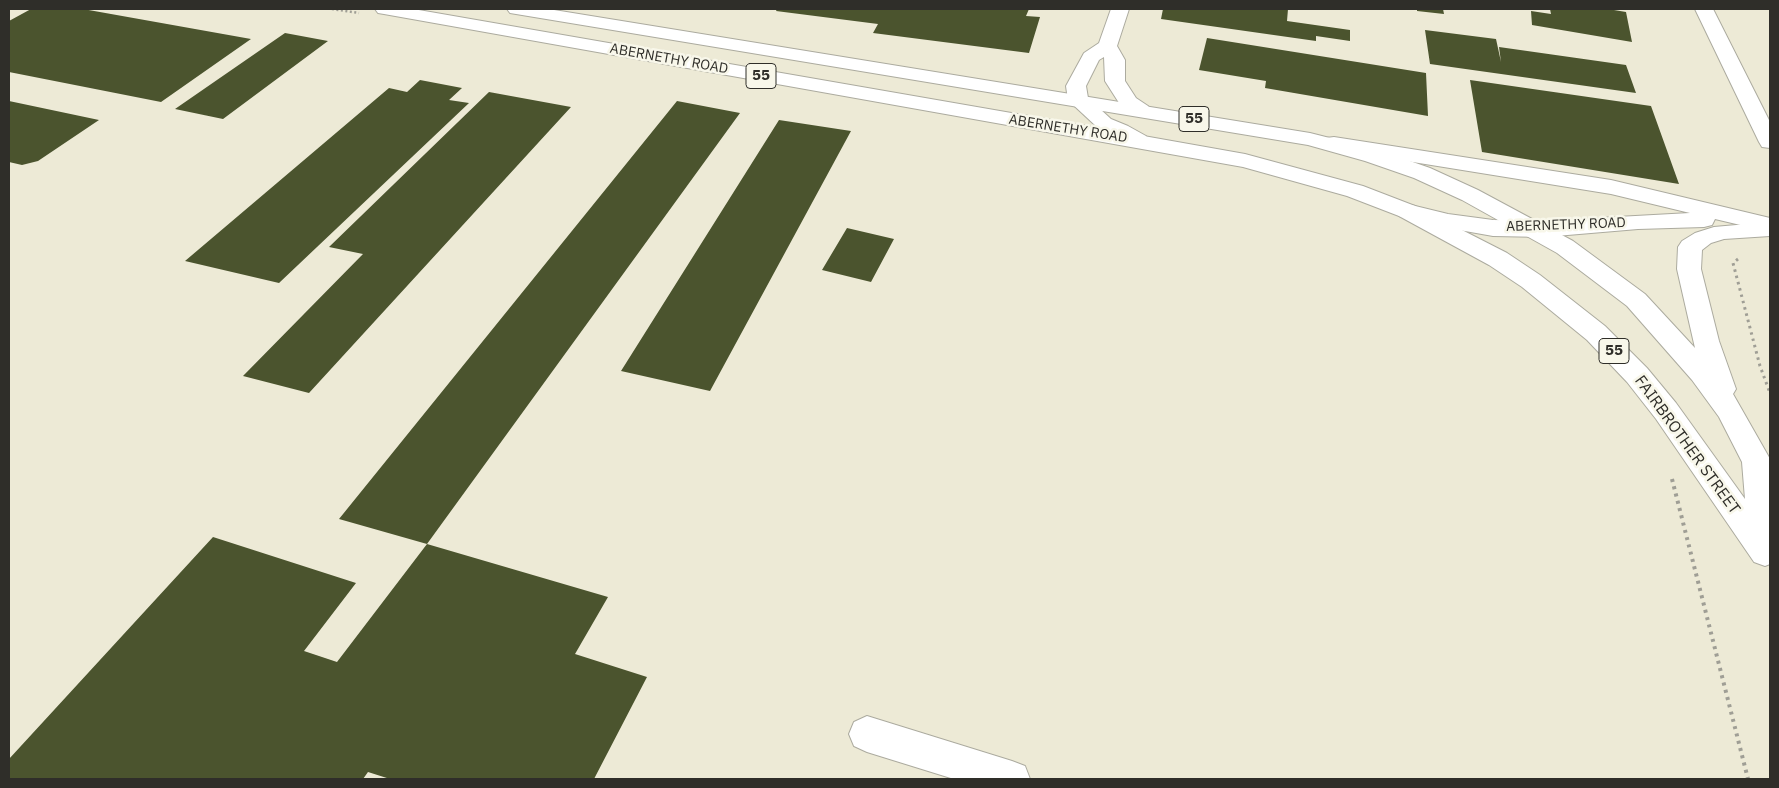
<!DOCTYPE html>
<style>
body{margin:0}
#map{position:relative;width:1779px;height:788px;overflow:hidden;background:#f8f7ea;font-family:"IBM Plex Sans",sans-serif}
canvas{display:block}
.frame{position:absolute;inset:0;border:10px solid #2f2e29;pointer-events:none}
</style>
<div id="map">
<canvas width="1779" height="788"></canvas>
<div class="frame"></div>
</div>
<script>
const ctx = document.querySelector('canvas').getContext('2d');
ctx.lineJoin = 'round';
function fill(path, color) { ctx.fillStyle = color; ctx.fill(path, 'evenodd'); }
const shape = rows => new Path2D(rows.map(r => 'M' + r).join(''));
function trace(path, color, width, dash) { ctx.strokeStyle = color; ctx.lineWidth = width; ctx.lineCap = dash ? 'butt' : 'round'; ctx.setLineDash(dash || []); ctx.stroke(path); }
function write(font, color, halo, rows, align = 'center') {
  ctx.font = font + ' "IBM Plex Sans",sans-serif'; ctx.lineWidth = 5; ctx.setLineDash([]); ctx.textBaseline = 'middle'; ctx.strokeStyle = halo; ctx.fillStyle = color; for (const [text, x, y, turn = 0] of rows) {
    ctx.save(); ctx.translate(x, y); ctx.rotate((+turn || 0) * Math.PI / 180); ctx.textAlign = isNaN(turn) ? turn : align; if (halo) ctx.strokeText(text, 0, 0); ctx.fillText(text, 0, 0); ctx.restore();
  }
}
fill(shape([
 [9,9,1770,9,1770,779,9,779]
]), '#edead6');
fill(shape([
 [31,9,83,9,251,39,161,102,9,72,9,21],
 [777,9,1029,9,1026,16,1040,17,1029,53,873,33,878,24,776,11],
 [1163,9,1288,9,1287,21,1350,30,1350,41,1316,36,1316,41,1161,19],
 [1417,9,1443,9,1444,14,1417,11],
 [1550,9,1608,9,1626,12,1632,42,1532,25,1531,11,1551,14],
 [1425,30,1496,39,1501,62,1499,47,1626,65,1636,93,1430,64],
 [285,33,328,41,223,119,175,109],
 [1207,38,1426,73,1428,116,1265,88,1266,81,1199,70],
 [420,80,462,88,449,100,469,103,279,283,185,261,389,88,407,92],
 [1470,80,1651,106,1679,184,1482,152],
 [489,92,571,107,309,393,243,376,363,254,329,247],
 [9,101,99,120,38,161,22,165,9,162],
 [677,101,740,113,427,544,608,597,575,654,647,677,594,779,390,779,368,772,363,779,9,779,9,759,213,537,356,583,304,651,337,662,427,544,339,519],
 [779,120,851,131,710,391,621,371],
 [847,228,894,239,871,282,822,270]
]), '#4b542e');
const minor = shape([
 [1111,9,1129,9,1117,46,1125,60,1125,81,1136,98,1148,106,1151,110,1148,114,1141,116,1134,114,1121,106,1105,81,1104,57,1099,60,1086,86,1088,98,1111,119,1128,126,1146,136,1149,141,1146,146,1138,147,1130,146,1114,134,1097,127,1068,100,1066,86,1084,53,1099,43,1111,9],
 [1695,9,1713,9,1770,122,1770,148,1762,147,1759,142,1695,9],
 [1334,137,1611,180,1770,218,1770,232,1715,219,1712,225,1704,227,1638,229,1544,237,1493,236,1448,228,1399,216,1395,211,1399,206,1407,204,1448,214,1493,220,1544,221,1690,213,1611,194,1326,148,1323,143,1326,138,1334,137],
 [867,716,1012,761,1025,766,1030,779,954,779,867,752,854,746,849,734,854,722,867,716]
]);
const major = shape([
 [375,9,413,9,1138,135,1245,154,1363,186,1415,206,1507,253,1540,275,1605,326,1647,368,1676,403,1745,499,1742,462,1719,417,1692,380,1627,306,1557,253,1462,200,1414,178,1365,161,1308,145,516,14,510,13,507,9,548,9,1310,133,1381,151,1430,168,1478,190,1573,241,1645,294,1695,348,1677,269,1678,247,1682,241,1695,233,1714,227,1770,222,1770,236,1724,239,1711,243,1702,250,1701,269,1719,341,1736,389,1733,394,1770,459,1770,564,1765,566,1754,562,1656,419,1627,382,1587,340,1522,287,1489,265,1399,216,1347,196,1243,167,384,14,378,13,375,9]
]);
trace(minor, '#acab9f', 2);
trace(major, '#acab9f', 2);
trace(shape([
 [332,9,359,13]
]), '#9f9e95', 2.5, [2, 2.5]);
trace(shape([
 [1738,259,1733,263,1760,366,1770,393]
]), '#9f9e95', 3, [2.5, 4]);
trace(shape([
 [1672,479,1748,779]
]), '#9f9e95', 4, [3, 4.5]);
fill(minor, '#fff');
fill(major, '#fff');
write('14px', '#2f2e29', '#f8f7ea', [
 ["ABERNETHY ROAD",669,59,10],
 ["ABERNETHY ROAD",1068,129,9],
 ["ABERNETHY ROAD",1566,225,-2]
]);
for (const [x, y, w] of [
 [761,76,30],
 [1194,119,30],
 [1614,351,30]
]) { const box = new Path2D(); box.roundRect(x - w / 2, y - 12.5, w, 25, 4); ctx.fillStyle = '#f8f7ea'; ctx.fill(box); trace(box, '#2f2e29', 1); }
write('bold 15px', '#2f2e29', null, [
 ["55",761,76],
 ["55",1194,119],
 ["55",1614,351]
]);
write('16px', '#2f2e29', '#f8f7ea', [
 ["FAIRBROTHER STREET",1687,445,54]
]);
</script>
